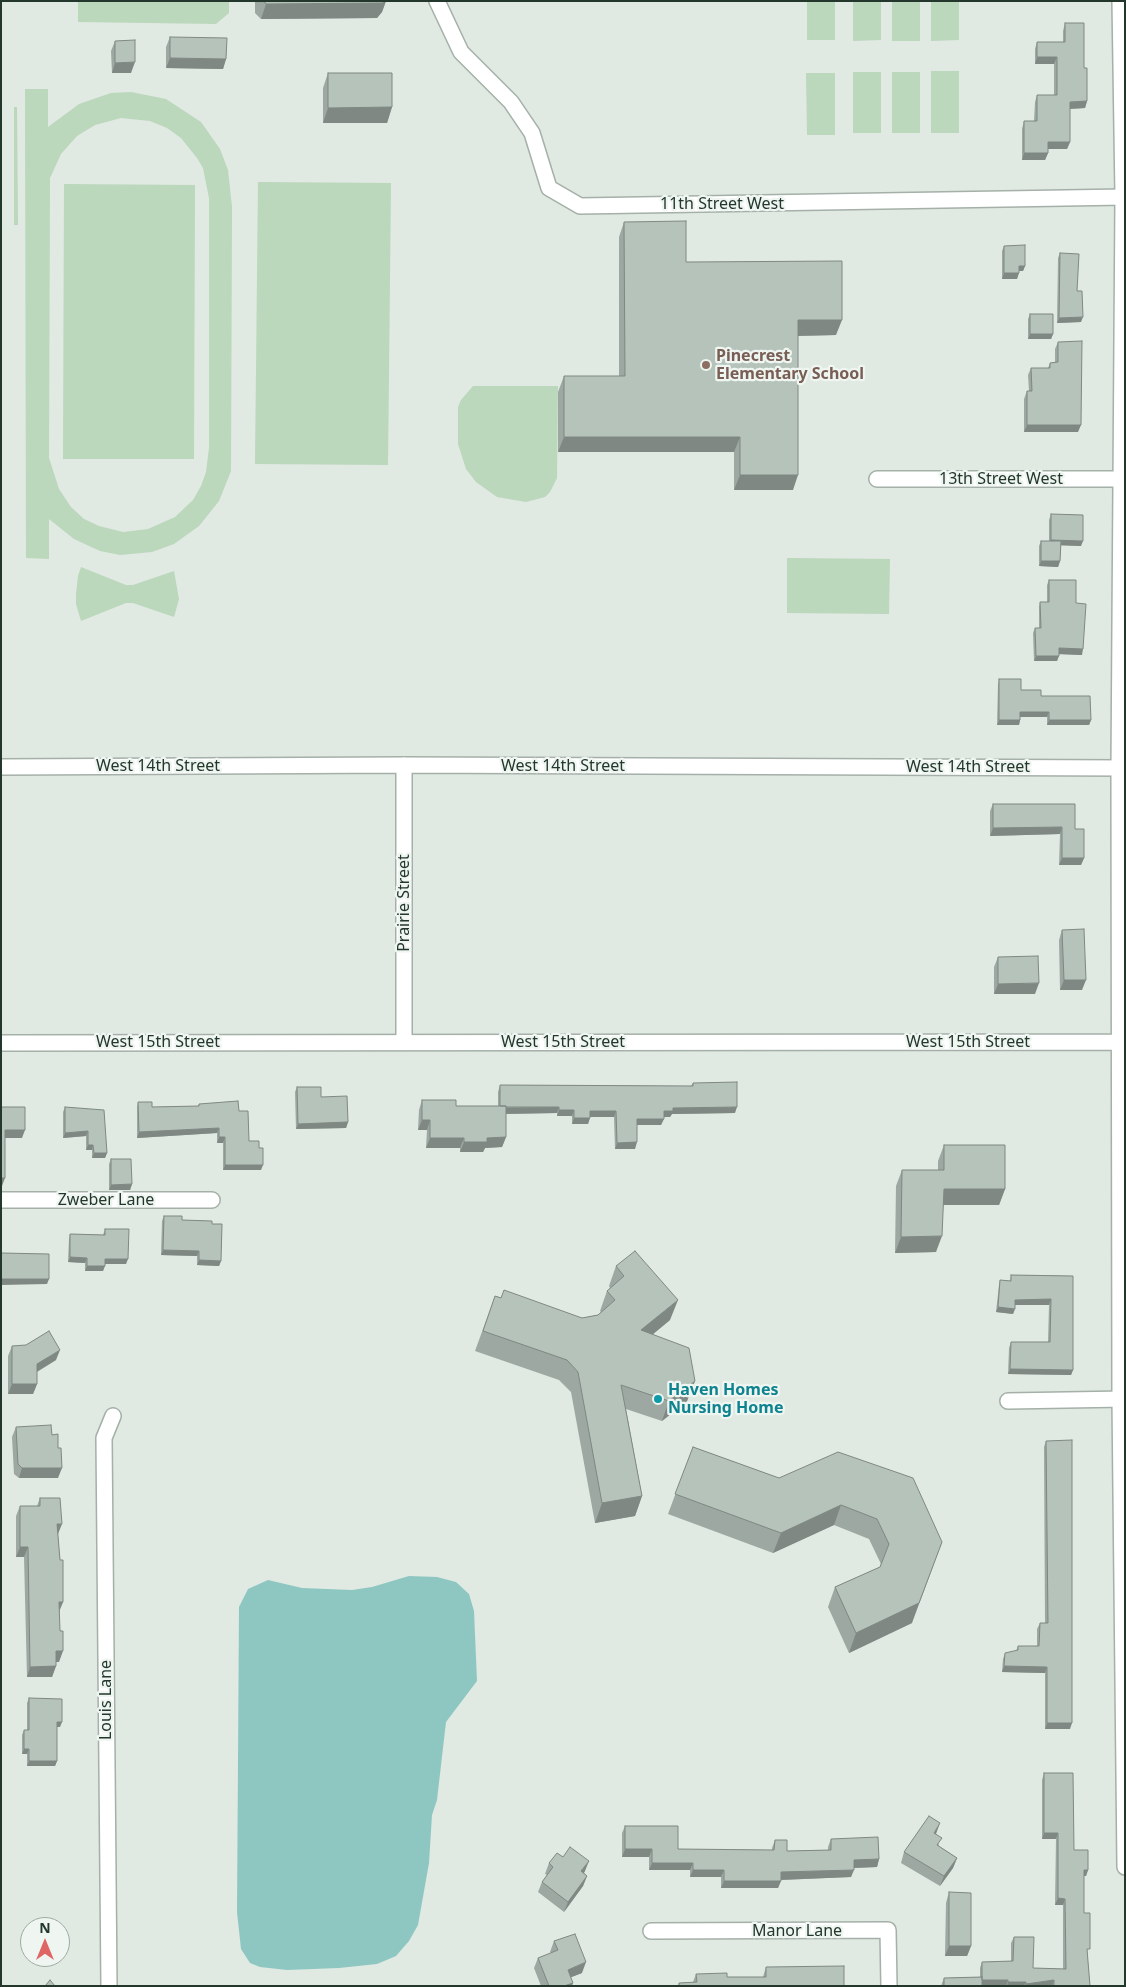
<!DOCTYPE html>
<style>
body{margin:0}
#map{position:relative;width:1126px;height:1987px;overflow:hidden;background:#e0e9e2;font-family:"Noto Sans",sans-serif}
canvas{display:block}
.frame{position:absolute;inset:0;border:2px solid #23372c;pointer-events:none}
.north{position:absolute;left:20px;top:1917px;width:50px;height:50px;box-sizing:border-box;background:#eff6f1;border:1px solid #9daaa2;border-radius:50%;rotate:0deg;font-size:14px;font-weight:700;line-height:20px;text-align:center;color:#23372c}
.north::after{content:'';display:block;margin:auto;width:18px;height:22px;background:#e06666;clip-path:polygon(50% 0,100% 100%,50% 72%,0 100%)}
</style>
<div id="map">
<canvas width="1126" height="1987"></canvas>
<div class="frame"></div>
<div class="north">N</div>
</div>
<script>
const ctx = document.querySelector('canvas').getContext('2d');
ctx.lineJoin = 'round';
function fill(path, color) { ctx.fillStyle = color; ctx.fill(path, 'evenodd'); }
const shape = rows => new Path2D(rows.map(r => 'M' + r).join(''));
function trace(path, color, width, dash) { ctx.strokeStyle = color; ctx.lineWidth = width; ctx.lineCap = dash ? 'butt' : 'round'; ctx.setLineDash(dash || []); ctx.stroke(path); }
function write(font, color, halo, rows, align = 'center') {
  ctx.font = font + ' "Noto Sans",sans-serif'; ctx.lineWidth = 4.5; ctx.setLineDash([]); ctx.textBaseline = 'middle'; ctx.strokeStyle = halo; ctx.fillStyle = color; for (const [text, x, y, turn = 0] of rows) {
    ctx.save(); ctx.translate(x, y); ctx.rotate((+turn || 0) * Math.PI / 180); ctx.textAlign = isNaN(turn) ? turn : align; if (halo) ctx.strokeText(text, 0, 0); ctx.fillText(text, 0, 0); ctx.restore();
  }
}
fill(shape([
 [78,1,229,1,229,13,216,24,78,22],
 [807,1,835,1,835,40,807,40],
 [853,1,881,1,881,40,853,41],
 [892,1,920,1,920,41,892,41],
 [931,1,959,1,959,40,931,41],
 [931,71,959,71,959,133,931,133],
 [853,72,881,72,881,133,853,133],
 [892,72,920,72,920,133,892,133],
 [806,73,835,73,835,135,807,135],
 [25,89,48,89,48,127,79,104,111,93,131,92,166,99,201,122,220,149,228,170,232,207,231,471,219,501,199,526,174,544,152,552,120,555,100,551,74,539,49,519,49,559,26,558],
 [121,118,150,121,167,128,181,138,197,158,203,168,209,198,209,448,206,472,201,486,193,500,175,517,148,529,123,532,99,526,84,519,71,507,59,489,49,458,50,178,61,154,77,136,95,125],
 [14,107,17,107,18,225,14,225],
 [258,182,391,183,388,465,255,464],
 [64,184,195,185,194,459,63,459],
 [473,386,558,386,557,478,550,492,545,497,526,502,497,497,476,482,466,469,458,444,458,407,461,400],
 [787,558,890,559,889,614,787,613],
 [81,567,126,585,133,585,174,571,179,599,174,617,133,603,126,603,81,621,76,604,76,594,78,576]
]), '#bbd7bc');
fill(shape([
 [409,1576,437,1577,456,1582,469,1594,474,1611,477,1681,446,1722,437,1800,432,1815,429,1863,418,1925,409,1941,396,1956,377,1964,339,1968,287,1970,260,1967,250,1963,241,1949,237,1912,239,1607,248,1589,268,1580,302,1588,352,1590,372,1587]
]), '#8ec7c2');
const minor = shape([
 [437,1,461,52,511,102,532,133,549,188,580,206,1125,197],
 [877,479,1125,479],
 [404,765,404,1042],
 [1,767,404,765,1125,768],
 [1,1200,212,1200],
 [1008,1401,1125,1399],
 [651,1931,888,1930,889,1986],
 [109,1986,104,1438,113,1416]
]);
const tertiary = shape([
 [1120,1,1123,197,1119,768,1120,1399,1125,1867],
 [1,1043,1125,1042]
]);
trace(minor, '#a4b0a8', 18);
trace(tertiary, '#a4b0a8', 18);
trace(minor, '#fff', 15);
trace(tertiary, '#fff', 15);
fill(shape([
 [255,1,386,1,382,12,377,18,261,19,255,13],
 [1065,23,1084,68,1087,101,1085,108,1070,109,1070,142,1067,149,1048,149,1048,153,1045,160,1022,160,1022,129,1024,121,1034,121,1035,102,1037,95,1054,95,1054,64,1035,64,1035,49,1037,42,1063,42,1063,31],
 [170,37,226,59,223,69,166,68,166,47],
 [115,41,131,73,112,73,111,51],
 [328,73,392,107,387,123,323,123,323,88],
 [624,222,686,262,836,335,798,336,793,490,734,490,734,452,558,452,558,392,564,376,619,376,619,237],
 [1004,246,1025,266,1023,271,1019,271,1017,279,1002,279,1002,251],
 [1060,253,1077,291,1081,322,1057,323,1058,258],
 [1030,314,1053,334,1051,339,1028,339,1028,319],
 [1058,342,1078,432,1024,432,1024,399,1027,391,1029,391,1028,375,1031,368,1048,368,1050,363,1055,362,1055,349],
 [1051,514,1081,546,1061,545,1060,561,1058,567,1039,566,1039,546,1041,541,1049,541,1049,520],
 [1049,580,1076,603,1082,655,1059,654,1057,661,1034,661,1033,633,1035,628,1039,628,1039,607,1040,602,1047,602,1047,585],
 [999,679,1021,690,1041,696,1091,720,1089,725,1047,725,1047,717,1020,717,1020,720,1019,725,997,725,998,684],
 [993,804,1075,829,1084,858,1081,865,1059,865,1060,834,990,836,990,811],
 [1062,930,1082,990,1060,990,1059,940],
 [998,957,1035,994,994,994,994,967],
 [693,1083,735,1113,672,1114,670,1117,664,1117,661,1125,637,1125,635,1149,615,1149,614,1117,590,1117,588,1124,572,1124,572,1116,557,1116,557,1113,506,1114,506,1137,502,1147,485,1148,483,1152,460,1152,460,1148,426,1148,427,1130,418,1130,419,1110,422,1100,456,1106,498,1106,498,1092,500,1085,691,1086],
 [297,1087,348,1122,346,1128,296,1129,295,1092],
 [138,1102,152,1107,198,1106,199,1104,239,1111,249,1141,259,1148,261,1170,223,1170,223,1143,217,1143,217,1133,137,1138,137,1107],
 [65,1107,107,1153,105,1158,92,1158,92,1150,86,1150,86,1136,63,1138,63,1112],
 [944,1145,1005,1189,999,1205,943,1205,936,1252,895,1253,896,1186,902,1170,938,1170,938,1161],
 [111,1159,132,1184,130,1190,109,1190,109,1164],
 [164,1216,182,1220,212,1224,221,1261,219,1266,197,1265,197,1256,161,1255,162,1221],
 [105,1229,126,1264,105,1264,103,1271,85,1271,85,1263,68,1262,69,1239,70,1234,103,1235],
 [616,1266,670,1320,653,1334,695,1381,687,1401,662,1421,626,1409,642,1496,635,1516,595,1523,571,1392,559,1380,475,1351,495,1296,582,1318,598,1315,601,1312,600,1311,607,1291,610,1288,609,1286],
 [1011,1275,1073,1276,1073,1370,1071,1375,1008,1374,1009,1348,1011,1342,1048,1342,1049,1305,1015,1305,1013,1314,996,1312,999,1285,1000,1280,1010,1281],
 [12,1346,56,1360,37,1372,37,1384,33,1394,8,1394,8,1356],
 [16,1427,52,1435,58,1448,58,1478,19,1478,14,1474,12,1437],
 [1046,1441,1070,1729,1045,1729,1045,1673,1002,1672,1003,1659,1005,1653,1016,1651,1018,1646,1037,1646,1037,1629,1040,1623,1045,1623,1044,1447],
 [693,1447,779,1478,913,1478,912,1623,849,1653,828,1607,835,1587,880,1567,881,1564,869,1539,834,1525,773,1553,668,1514],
 [40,1498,58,1534,63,1602,59,1611,59,1662,56,1662,56,1666,52,1677,27,1677,24,1557,16,1557,16,1516,20,1506,37,1506],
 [29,1698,60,1727,57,1727,57,1761,55,1766,27,1766,27,1754,22,1754,22,1735,24,1730,27,1730,27,1703],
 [1044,1773,1074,1850,1088,1870,1086,1876,1084,1876,1084,1913,1090,1986,941,1986,944,1978,980,1977,980,1968,982,1962,1011,1961,1011,1943,1014,1937,1033,1968,1063,1969,1063,1905,1055,1905,1056,1839,1042,1839,1042,1780],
 [625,1826,678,1849,772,1850,772,1848,775,1840,787,1851,828,1850,828,1847,831,1839,879,1859,877,1867,854,1868,851,1877,781,1880,778,1888,721,1888,721,1877,690,1877,690,1870,649,1870,649,1857,622,1857,622,1833],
 [936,1834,939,1846,957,1858,953,1868,940,1886,901,1863,904,1852],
 [563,1857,585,1871,584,1873,587,1876,583,1886,564,1912,538,1892,542,1882,547,1875,545,1874,549,1863],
 [949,1892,971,1946,967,1956,945,1956,946,1903],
 [554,1941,582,1973,571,1977,572,1986,541,1986,534,1968,538,1958,551,1953,550,1952],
 [766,1967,844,1986,678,1986,679,1983,693,1982,696,1974,727,1977,763,1977]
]), '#9ca8a1');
fill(shape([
 [386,1,382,12,377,18,261,19,266,4],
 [1037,57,1057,57,1054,64,1035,64],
 [170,58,226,59,223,69,166,68],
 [135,62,131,73,112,73,115,63],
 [1087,101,1085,108,1067,109,1070,102],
 [392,107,387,123,323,123,328,108],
 [1048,142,1070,142,1067,149,1045,149],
 [1024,153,1048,153,1045,160,1022,160],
 [1019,266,1025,266,1023,271,1017,271],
 [1004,273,1019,273,1017,279,1002,279],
 [1083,317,1081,322,1057,323,1059,318],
 [798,320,842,320,836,335,792,336],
 [1030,334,1053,334,1051,339,1028,339],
 [1027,425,1081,425,1078,432,1024,432],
 [564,437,740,437,734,452,558,452],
 [740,475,798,475,793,490,734,490],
 [1051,540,1083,541,1081,546,1049,545],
 [1041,561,1060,561,1058,567,1039,566],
 [1059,648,1083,649,1082,655,1057,654],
 [1036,656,1059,656,1057,661,1034,661],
 [1020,712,1049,712,1047,717,1019,717],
 [999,720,1020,720,1019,725,997,725],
 [1049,720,1091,720,1089,725,1047,725],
 [1062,827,1060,834,990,836,993,828],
 [1062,858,1084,858,1081,865,1059,865],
 [1064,980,1086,980,1082,990,1060,990],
 [1039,983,1035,994,994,994,998,984],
 [559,1107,557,1113,498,1114,500,1108],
 [737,1107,735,1113,672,1114,670,1117,662,1117,664,1111,673,1108],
 [559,1110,574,1110,572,1116,557,1116],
 [590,1111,616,1111,614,1117,588,1117],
 [574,1118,590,1118,588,1124,572,1124],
 [637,1119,664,1119,661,1125,634,1125],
 [422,1120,430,1120,427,1130,418,1130],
 [348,1122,346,1128,296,1129,298,1124],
 [219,1128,217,1133,137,1138,139,1132],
 [5,1130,25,1130,22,1138,2,1138],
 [88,1131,86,1136,63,1138,65,1133],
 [219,1137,225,1137,223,1143,217,1143],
 [506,1137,502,1147,485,1148,483,1152,460,1152,464,1142,487,1138],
 [430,1138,464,1138,460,1148,426,1148],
 [637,1142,635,1149,615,1149,617,1143],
 [88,1145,93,1145,92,1150,86,1150],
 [94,1153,107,1153,105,1158,92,1158],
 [225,1165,263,1165,261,1170,223,1170],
 [1,1178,5,1178,2,1186,1,1186],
 [132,1184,130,1190,109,1190,111,1185],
 [944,1189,1005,1189,999,1205,938,1205],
 [942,1236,936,1252,895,1253,901,1237],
 [163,1250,199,1251,197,1256,161,1255],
 [70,1257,87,1258,85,1263,68,1262],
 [105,1259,128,1259,126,1264,103,1264],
 [199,1260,221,1261,219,1266,197,1265],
 [87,1266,105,1266,103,1271,85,1271],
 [1,1279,49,1279,47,1284,1,1285],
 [1051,1299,1049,1305,1014,1305,1015,1300],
 [678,1300,670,1320,634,1350,641,1330],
 [998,1307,1015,1309,1013,1314,996,1312],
 [60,1350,56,1360,33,1374,37,1364],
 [1010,1369,1073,1370,1071,1375,1008,1374],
 [695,1381,687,1401,662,1421,669,1401],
 [12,1384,37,1384,33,1394,8,1394],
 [22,1468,62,1468,58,1478,19,1478],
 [642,1496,635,1516,595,1523,602,1503],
 [841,1505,834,1525,773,1553,781,1533],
 [57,1524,62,1524,58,1534,53,1534],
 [942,1542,912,1623,849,1653,856,1633],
 [20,1547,28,1547,24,1557,16,1557],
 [59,1602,63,1602,59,1612],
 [56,1651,63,1651,59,1662,52,1662],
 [56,1666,52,1677,27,1677,30,1667],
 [1004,1666,1047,1667,1045,1673,1002,1672],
 [57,1722,62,1722,60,1727,55,1727],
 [1047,1723,1072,1723,1070,1729,1045,1729],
 [24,1749,29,1749,27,1754,22,1754],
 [29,1761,57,1761,55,1766,27,1766],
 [940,1823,936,1834,930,1843,934,1833],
 [1044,1833,1058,1833,1056,1839,1042,1839],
 [625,1849,652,1849,649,1857,622,1857],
 [957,1858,953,1868,940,1886,944,1876],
 [879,1859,877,1867,851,1868,854,1860],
 [589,1861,585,1871,577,1882,581,1871],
 [652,1863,693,1863,690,1870,649,1870],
 [693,1870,724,1870,721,1877,690,1877],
 [854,1870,851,1877,778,1880,781,1872],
 [1084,1870,1088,1870,1086,1876,1082,1876],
 [587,1876,583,1886,564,1912,568,1902],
 [724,1881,781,1881,778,1888,721,1888],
 [1058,1898,1065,1899,1063,1905,1055,1905],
 [949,1946,971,1946,967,1956,945,1956],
 [586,1962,582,1973,564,1980,568,1970],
 [982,1980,1008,1980,1006,1986,980,1986],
 [1054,1980,1052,1986,1025,1986,1026,1984],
 [1008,1982,1026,1982,1024,1986,1007,1986],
 [573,1983,572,1986,564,1986]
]), '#7f8883');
const building = shape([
 [264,1,384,1,383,3,266,4,264,1],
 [1065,23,1084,23,1084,68,1087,68,1087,101,1070,102,1070,142,1048,142,1048,153,1024,153,1024,121,1037,121,1037,95,1057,95,1057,57,1037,57,1037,42,1065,42,1065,23],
 [170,37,227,38,226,59,170,58,170,37],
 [135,40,135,62,115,63,115,41,135,40],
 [328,73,392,73,392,107,328,108,328,73],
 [686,221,686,262,842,261,842,320,798,320,798,475,740,475,740,437,564,437,564,376,625,376,624,222,686,221],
 [1025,245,1025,266,1019,266,1019,273,1004,273,1004,246,1025,245],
 [1060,253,1079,254,1077,291,1082,291,1083,317,1059,318,1060,253],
 [1030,314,1053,314,1053,334,1030,334,1030,314],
 [1082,341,1081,425,1027,425,1027,391,1032,391,1031,368,1050,368,1050,363,1058,362,1058,342,1082,341],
 [1051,514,1083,515,1083,541,1051,540,1051,514],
 [1041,541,1061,541,1060,561,1041,561,1041,541],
 [1049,580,1076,580,1076,603,1086,604,1083,649,1059,648,1059,656,1036,656,1035,628,1041,628,1040,602,1049,602,1049,580],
 [999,679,1021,679,1021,690,1041,690,1041,696,1090,696,1091,720,1049,720,1049,712,1020,712,1020,720,999,720,999,679],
 [993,804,1075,804,1075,829,1084,829,1084,858,1062,858,1062,827,993,828,993,804],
 [1084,929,1086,980,1064,980,1062,930,1084,929],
 [1038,956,1039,983,998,984,998,957,1038,956],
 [737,1082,737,1107,673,1108,673,1111,664,1111,664,1119,637,1119,637,1142,617,1143,616,1111,590,1111,590,1118,574,1118,574,1110,559,1110,559,1107,506,1107,506,1106,500,1106,500,1085,693,1086,693,1083,737,1082],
 [297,1087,321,1087,321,1097,347,1096,348,1122,298,1124,297,1087],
 [422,1100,456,1100,456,1106,506,1106,506,1137,487,1138,487,1142,464,1142,464,1138,430,1138,430,1120,422,1120,422,1100],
 [238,1101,239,1111,248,1111,249,1141,259,1141,259,1148,263,1148,263,1165,225,1165,225,1137,219,1137,219,1128,139,1132,138,1102,152,1102,152,1107,199,1106,199,1104,238,1101],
 [1,1107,25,1107,25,1130,5,1130,5,1178,1,1178,1,1107],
 [65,1107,104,1110,107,1153,94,1153,93,1145,88,1145,88,1131,65,1133,65,1107],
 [944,1145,1005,1145,1005,1189,944,1189,942,1236,901,1237,902,1170,944,1170,944,1145],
 [111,1159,131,1159,132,1184,111,1185,111,1159],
 [164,1216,182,1216,182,1220,212,1221,212,1224,222,1224,221,1261,199,1260,199,1251,163,1250,164,1216],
 [105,1229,129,1229,128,1259,105,1259,105,1266,87,1266,87,1258,70,1257,70,1234,105,1235,105,1229],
 [635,1251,678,1300,641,1330,689,1348,695,1381,669,1401,621,1385,642,1496,602,1503,578,1372,567,1360,483,1331,495,1296,501,1298,504,1290,582,1318,598,1315,615,1300,607,1291,624,1276,616,1266,635,1251],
 [1,1253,49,1254,49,1279,1,1279,1,1253],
 [1011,1275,1073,1276,1073,1370,1010,1369,1011,1342,1050,1342,1051,1299,1015,1300,1015,1309,998,1307,1000,1280,1011,1281,1011,1275],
 [49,1331,60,1350,37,1364,37,1384,12,1384,12,1346,26,1345,49,1331],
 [51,1425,52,1435,58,1434,58,1448,61,1448,62,1468,22,1468,18,1464,16,1427,51,1425],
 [1072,1440,1072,1723,1047,1723,1047,1667,1004,1666,1005,1653,1018,1650,1018,1646,1039,1646,1040,1623,1048,1623,1046,1441,1072,1440],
 [693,1447,779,1478,838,1452,913,1478,942,1542,919,1603,856,1633,835,1587,880,1567,889,1544,877,1519,841,1505,781,1533,675,1494,693,1447],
 [40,1498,60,1498,62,1524,57,1524,60,1560,63,1560,63,1602,59,1602,60,1631,63,1631,63,1651,56,1651,56,1666,30,1667,28,1547,20,1547,20,1506,40,1506,40,1498],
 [29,1698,62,1699,62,1722,57,1722,57,1761,29,1761,29,1749,24,1749,24,1730,29,1730,29,1698],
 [1044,1773,1073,1773,1074,1850,1088,1850,1088,1870,1084,1870,1084,1913,1090,1913,1090,1949,1087,1949,1090,1986,1054,1986,1054,1980,1026,1984,1026,1982,1008,1982,1008,1980,982,1980,982,1962,1013,1961,1014,1937,1034,1937,1033,1968,1066,1969,1065,1899,1058,1898,1058,1833,1044,1833,1044,1773],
 [929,1816,940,1823,934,1833,942,1838,937,1845,957,1858,944,1876,904,1852,929,1816],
 [625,1826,678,1826,678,1849,774,1850,775,1840,787,1840,787,1851,831,1850,831,1839,878,1837,879,1859,854,1860,854,1870,781,1872,781,1881,724,1881,724,1870,693,1870,693,1863,652,1863,652,1849,625,1849,625,1826],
 [570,1847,589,1861,581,1871,587,1876,568,1902,542,1882,553,1867,549,1863,557,1853,563,1857,570,1847],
 [949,1892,971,1893,971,1946,949,1946,949,1892],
 [575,1934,586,1962,568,1970,573,1983,564,1986,549,1986,538,1958,558,1950,554,1941,575,1934],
 [844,1966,844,1986,679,1986,679,1983,697,1982,696,1974,727,1973,727,1977,766,1977,766,1967,844,1966],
 [982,1977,982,1986,944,1986,944,1978,982,1977],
 [50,1980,55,1986,45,1986,50,1980]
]);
fill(building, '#b5c3bb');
trace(building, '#7f8883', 1);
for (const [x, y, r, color] of [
 [706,365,5,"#8d6e63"],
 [658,1399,5,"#0f9aa8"]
]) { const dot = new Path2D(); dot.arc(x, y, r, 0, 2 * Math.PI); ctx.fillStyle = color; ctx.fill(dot); trace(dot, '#eff6f1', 2); }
write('16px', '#23372c', '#eff6f1', [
 ["11th Street West",722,204],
 ["13th Street West",1001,479],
 ["West 14th Street",158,766],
 ["West 14th Street",563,766],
 ["West 14th Street",968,767],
 ["Prairie Street",404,903,-90],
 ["West 15th Street",158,1042],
 ["West 15th Street",563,1042],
 ["West 15th Street",968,1042],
 ["Zweber Lane",106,1200],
 ["Louis Lane",106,1700,-90],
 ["Manor Lane",797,1931]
]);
write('bold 16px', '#785e54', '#eff6f1', [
 ["Pinecrest",716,356],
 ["Elementary School",716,374]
], 'left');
write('bold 16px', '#0d838f', '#eff6f1', [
 ["Haven Homes",668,1390],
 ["Nursing Home",668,1408]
], 'left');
</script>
